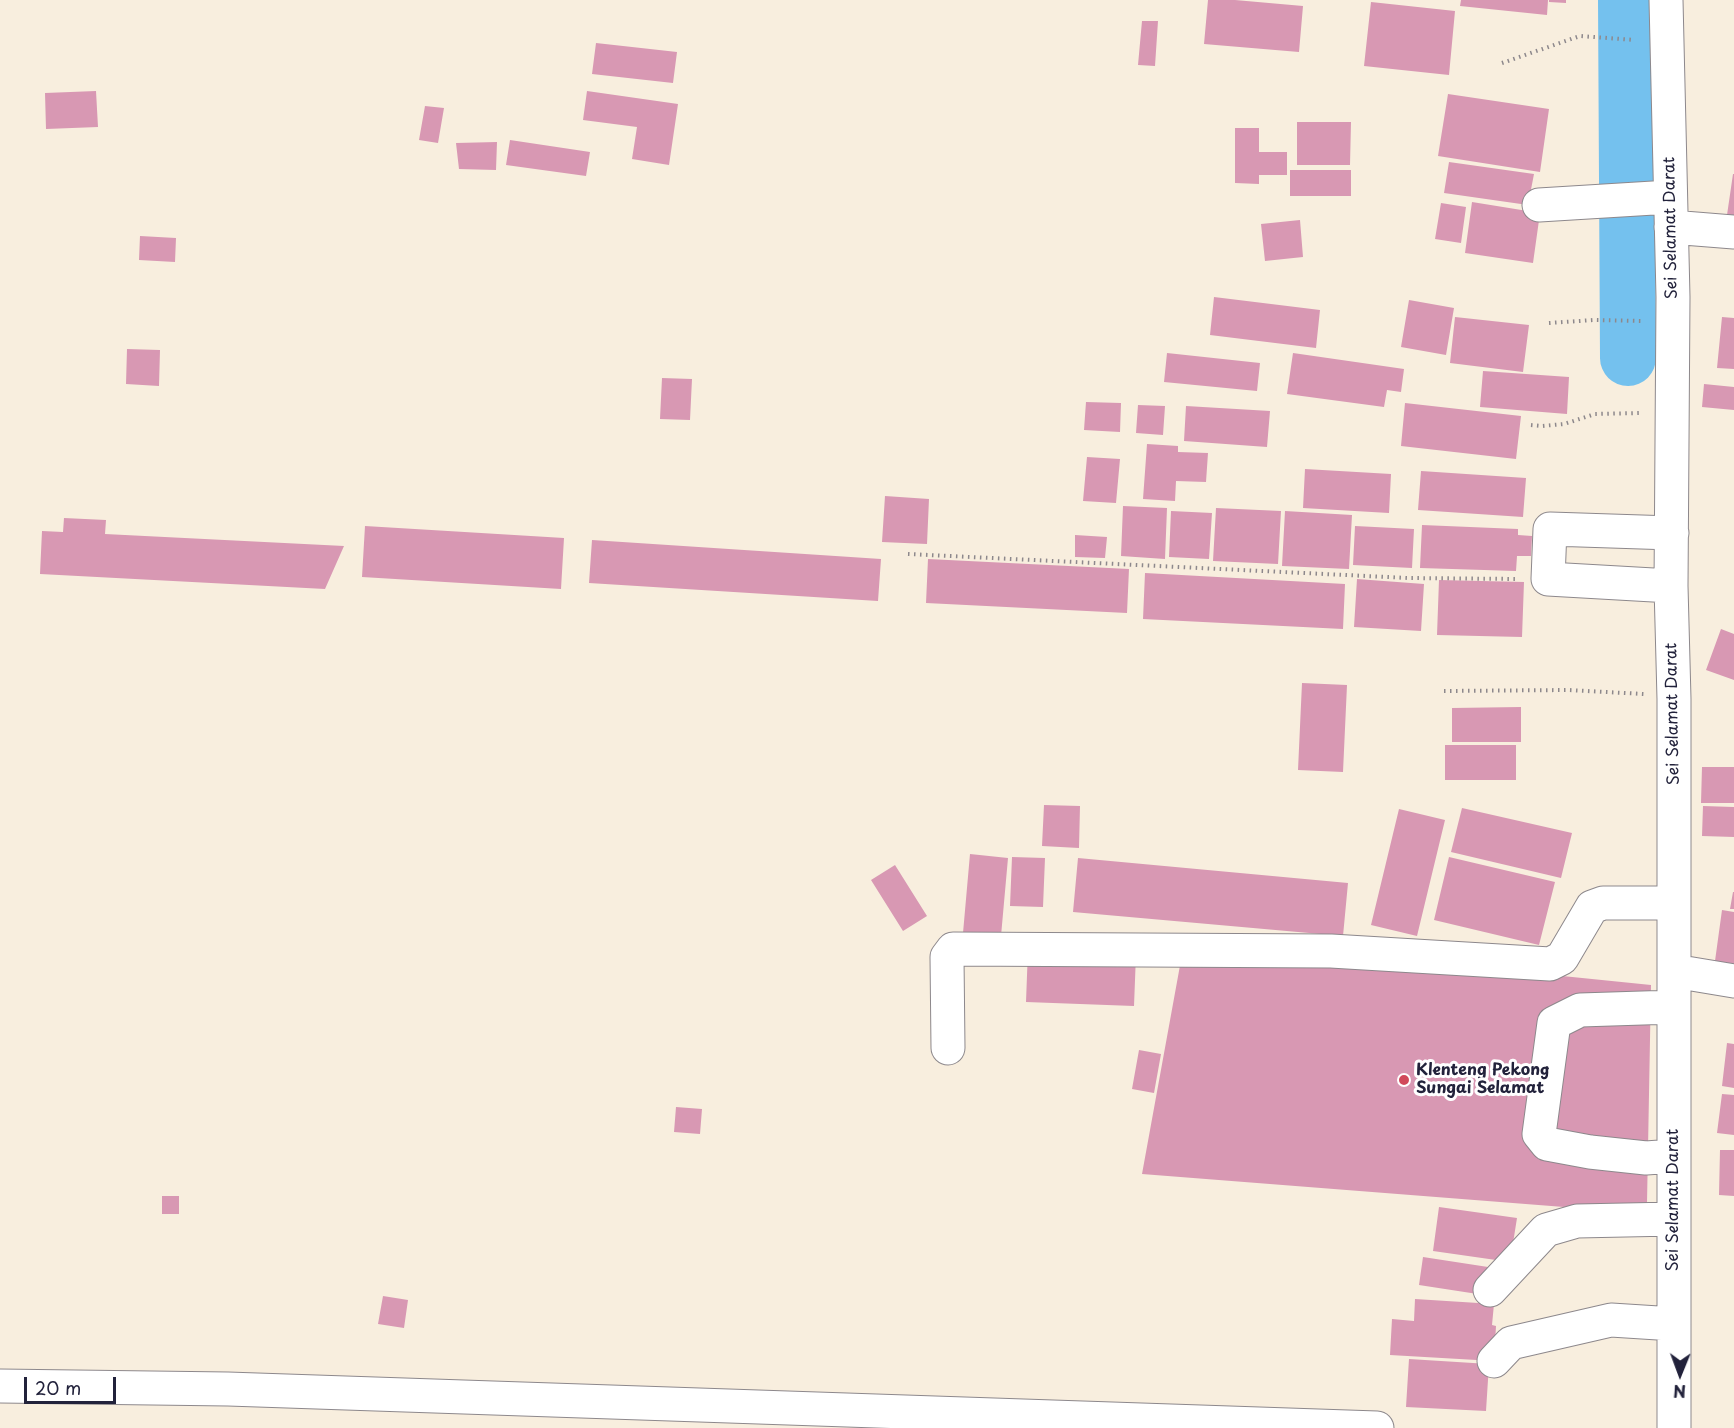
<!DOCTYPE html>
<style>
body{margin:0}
#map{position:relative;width:1734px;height:1428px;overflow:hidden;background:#f8eede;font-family:"Playpen Sans",sans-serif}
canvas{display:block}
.north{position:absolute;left:1650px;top:1344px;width:60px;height:60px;-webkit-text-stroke:4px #fff;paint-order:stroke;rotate:181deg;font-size:16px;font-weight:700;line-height:24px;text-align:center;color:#22223b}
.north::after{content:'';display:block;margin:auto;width:21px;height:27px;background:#22223b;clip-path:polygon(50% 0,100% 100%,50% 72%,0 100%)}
.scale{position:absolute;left:24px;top:1377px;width:92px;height:27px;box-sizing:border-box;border:3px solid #22223b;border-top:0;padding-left:8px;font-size:18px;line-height:21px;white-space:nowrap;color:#22223b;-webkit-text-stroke:4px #fff;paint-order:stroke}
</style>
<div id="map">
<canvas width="1734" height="1428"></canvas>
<div class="north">N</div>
<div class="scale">20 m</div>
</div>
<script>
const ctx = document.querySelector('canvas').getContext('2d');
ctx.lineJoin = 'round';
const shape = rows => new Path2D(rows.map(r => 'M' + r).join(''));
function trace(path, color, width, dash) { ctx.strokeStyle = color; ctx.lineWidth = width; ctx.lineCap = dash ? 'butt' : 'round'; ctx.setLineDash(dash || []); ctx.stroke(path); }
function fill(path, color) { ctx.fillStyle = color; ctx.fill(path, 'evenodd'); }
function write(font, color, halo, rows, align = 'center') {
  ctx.font = font + ' "Playpen Sans",sans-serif'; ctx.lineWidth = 6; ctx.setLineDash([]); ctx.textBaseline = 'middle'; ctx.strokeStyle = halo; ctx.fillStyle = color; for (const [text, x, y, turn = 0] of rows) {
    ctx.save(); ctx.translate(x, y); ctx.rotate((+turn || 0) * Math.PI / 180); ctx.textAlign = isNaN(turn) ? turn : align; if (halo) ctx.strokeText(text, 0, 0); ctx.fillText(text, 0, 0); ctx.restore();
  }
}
trace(shape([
 [1626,0,1628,358]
]), '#74c1ee', 56);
fill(shape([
 [1208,0,1235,0,1303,6,1299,52,1204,44],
 [1461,0,1548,0,1547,15,1460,6],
 [1549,0,1566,0,1566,3,1549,2],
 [1371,2,1455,11,1449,75,1364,66],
 [1142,21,1158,21,1155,66,1138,65],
 [596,43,677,52,673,83,592,74],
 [96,91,98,127,46,129,45,93],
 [587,91,678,104,669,165,632,159,637,127,583,120],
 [1448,94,1549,109,1540,172,1438,156],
 [425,106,444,108,438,143,419,140],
 [1297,122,1351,122,1350,165,1297,165],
 [1235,128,1259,128,1259,152,1287,152,1287,175,1259,175,1259,184,1235,183],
 [510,140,590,152,586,176,506,165],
 [497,142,496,170,459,169,456,143],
 [1449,162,1534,174,1528,205,1444,193],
 [1290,170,1351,170,1351,196,1290,196],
 [1733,174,1734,174,1734,215,1727,215],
 [1472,202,1540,213,1533,263,1465,253],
 [1441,203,1466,207,1461,243,1435,239],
 [1300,220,1303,257,1265,261,1261,224],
 [140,236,176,238,175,262,139,260],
 [1214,297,1320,310,1316,348,1210,335],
 [1409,300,1454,308,1446,355,1401,347],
 [1455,317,1529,325,1523,372,1450,363],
 [1722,317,1734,318,1734,369,1717,368],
 [127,349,160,350,159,386,126,384],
 [1167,353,1260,363,1257,391,1164,382],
 [1293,353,1404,369,1401,392,1387,390,1384,407,1287,394],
 [1483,371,1569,377,1567,414,1480,407],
 [662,378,692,379,690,420,660,419],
 [1704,384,1734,387,1734,410,1702,407],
 [1086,402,1121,403,1120,432,1084,430],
 [1405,403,1521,416,1516,459,1401,446],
 [1138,405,1165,406,1163,435,1136,433],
 [1186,406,1270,411,1267,447,1184,441],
 [1147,444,1178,446,1178,452,1208,453,1206,482,1176,481,1175,501,1143,499],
 [1087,457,1120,459,1116,503,1083,501],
 [1305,469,1391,474,1389,513,1303,508],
 [1421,471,1526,478,1523,517,1418,510],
 [885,496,929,499,927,544,882,542],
 [1123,506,1167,508,1165,559,1121,556],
 [1216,508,1281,511,1278,564,1213,561],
 [1171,511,1212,513,1209,559,1169,557],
 [1285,511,1352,515,1349,569,1282,566],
 [64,518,106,520,105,534,344,546,325,589,40,574,42,531,63,532],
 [1422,525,1518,529,1518,535,1532,536,1531,556,1517,556,1516,571,1420,568],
 [365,526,564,538,561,589,362,577],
 [1355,526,1414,529,1412,568,1353,565],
 [1075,535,1107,537,1105,558,1075,557],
 [592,540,881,559,878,601,589,583],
 [928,559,1129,569,1127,613,926,603],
 [1145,573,1345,584,1343,629,1143,619],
 [1357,579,1424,584,1421,631,1354,627],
 [1439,580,1524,582,1522,637,1437,635],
 [1721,629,1734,634,1734,680,1706,670],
 [1302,683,1347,685,1343,772,1298,770],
 [1521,707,1521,742,1452,742,1452,708],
 [1445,745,1516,745,1516,780,1445,780],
 [1702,767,1734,767,1734,803,1701,803],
 [1044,805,1080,806,1079,848,1042,846],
 [1703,806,1734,807,1734,837,1702,836],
 [1462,808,1572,833,1561,878,1451,852],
 [1399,809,1445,820,1417,936,1371,925],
 [970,854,1008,858,1001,936,963,933],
 [1012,857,1045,858,1043,907,1010,906],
 [1449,857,1555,882,1539,945,1434,920],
 [1078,858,1348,883,1343,936,1073,912],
 [895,865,927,916,903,931,871,880],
 [1733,892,1734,892,1734,909,1730,909],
 [1722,910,1734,912,1734,964,1715,961],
 [1028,949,1136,954,1134,1006,1026,1002],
 [1181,960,1464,966,1651,985,1647,1203,1564,1207,1142,1174],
 [1727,1043,1734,1044,1734,1088,1722,1086],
 [1139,1050,1161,1054,1154,1093,1132,1089],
 [1722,1094,1734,1095,1734,1135,1717,1133],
 [676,1107,702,1109,700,1134,674,1132],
 [1720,1150,1734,1150,1734,1196,1719,1195],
 [162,1196,179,1196,179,1214,162,1214],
 [1439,1207,1517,1218,1510,1262,1433,1251],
 [1423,1257,1488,1267,1484,1295,1419,1285],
 [383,1296,408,1300,404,1328,378,1324],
 [1415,1299,1494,1304,1492,1325,1496,1326,1494,1361,1390,1355,1392,1319,1414,1321],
 [1409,1359,1489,1364,1486,1411,1406,1407]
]), '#d898b3');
const minor = shape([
 [1666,0,1673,297,1671,586,1674,699,1674,1428],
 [1539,205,1670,197],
 [1671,227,1734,232],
 [1671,586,1548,579,1550,529,1672,533],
 [1674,971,1734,981],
 [1674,1007,1580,1010,1554,1023,1539,1134,1547,1144,1590,1152,1646,1158,1674,1156],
 [948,1048,947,957,953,949,1331,951,1550,964,1562,958,1592,907,1603,903,1673,903],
 [1490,1290,1546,1230,1577,1221,1674,1219],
 [1494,1361,1511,1343,1611,1320,1674,1324],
 [0,1386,228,1389,1377,1428]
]);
trace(minor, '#8d888c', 35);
trace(shape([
 [1502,63,1580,36,1635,40],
 [1549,323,1594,320,1641,321],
 [1531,425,1542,426,1564,424,1595,414,1642,413],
 [908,554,1408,578,1518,579],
 [1444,691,1568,690,1644,694]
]), '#8d888c', 4, [1.5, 4.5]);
trace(minor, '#fff', 33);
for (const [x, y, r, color] of [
 [1404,1080,6,"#d1495b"]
]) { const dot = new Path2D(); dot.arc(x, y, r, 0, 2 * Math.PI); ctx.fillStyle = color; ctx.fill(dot); trace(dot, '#fff', 2); }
write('16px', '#22223b', '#fff', [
 ["Sei Selamat Darat",1671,228,-91],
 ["Sei Selamat Darat",1673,714,-91],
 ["Sei Selamat Darat",1674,1200,-90]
]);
write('bold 16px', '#22223b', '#fff', [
 ["Klenteng Pekong",1416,1071],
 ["Sungai Selamat",1416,1089]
], 'left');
</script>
